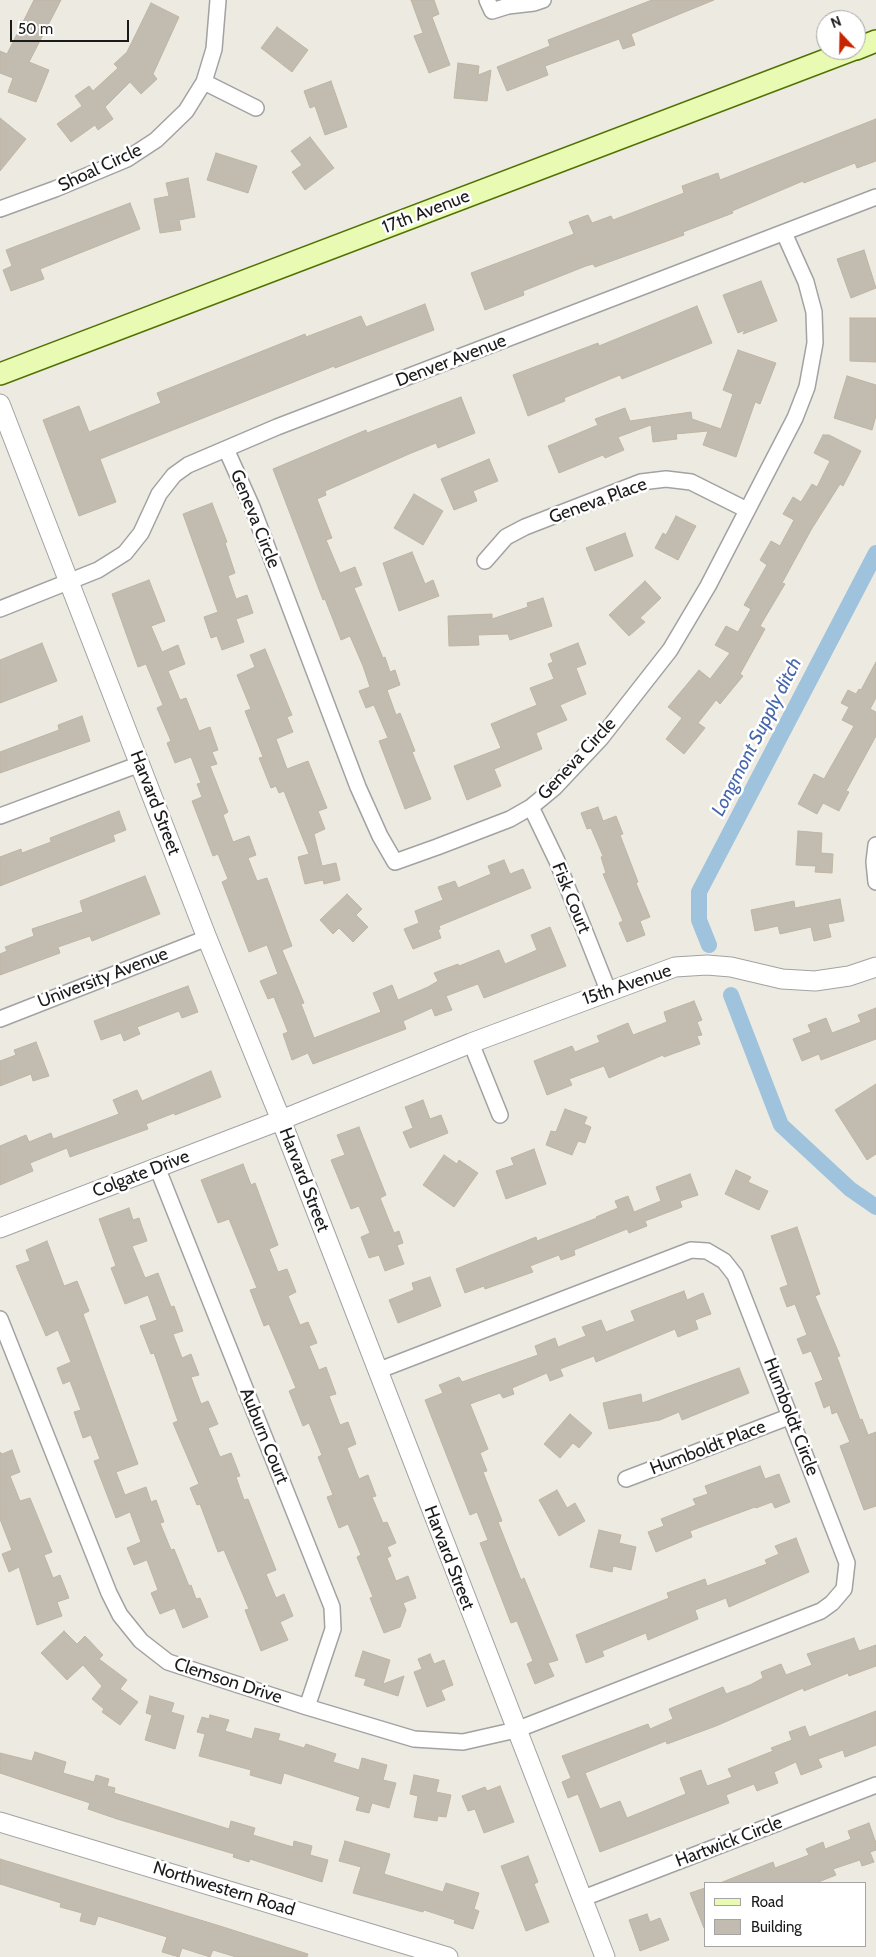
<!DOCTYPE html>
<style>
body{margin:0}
#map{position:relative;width:876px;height:1957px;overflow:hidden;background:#edebe1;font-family:Cabin,sans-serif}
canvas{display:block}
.legend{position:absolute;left:704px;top:1882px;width:162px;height:65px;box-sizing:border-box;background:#fff;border:1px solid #a4a4a4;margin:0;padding:6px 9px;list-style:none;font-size:15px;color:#1b1b1b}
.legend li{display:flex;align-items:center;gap:10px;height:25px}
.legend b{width:25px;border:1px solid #a4a4a4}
.north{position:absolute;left:816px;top:10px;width:50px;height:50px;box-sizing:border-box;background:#fff;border:1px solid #a4a4a4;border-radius:50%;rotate:339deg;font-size:14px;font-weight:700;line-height:20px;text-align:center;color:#1b1b1b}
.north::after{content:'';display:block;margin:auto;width:18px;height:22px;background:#c72500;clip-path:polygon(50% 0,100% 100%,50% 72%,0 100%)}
.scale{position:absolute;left:10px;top:20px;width:119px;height:22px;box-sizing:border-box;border:2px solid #1b1b1b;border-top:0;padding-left:6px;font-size:15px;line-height:18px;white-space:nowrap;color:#1b1b1b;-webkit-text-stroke:4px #fff;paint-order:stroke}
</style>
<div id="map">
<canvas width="876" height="1957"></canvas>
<ul class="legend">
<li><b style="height:6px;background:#e9fab2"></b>Road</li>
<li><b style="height:14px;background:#c2bbb0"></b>Building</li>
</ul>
<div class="north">N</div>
<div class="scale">50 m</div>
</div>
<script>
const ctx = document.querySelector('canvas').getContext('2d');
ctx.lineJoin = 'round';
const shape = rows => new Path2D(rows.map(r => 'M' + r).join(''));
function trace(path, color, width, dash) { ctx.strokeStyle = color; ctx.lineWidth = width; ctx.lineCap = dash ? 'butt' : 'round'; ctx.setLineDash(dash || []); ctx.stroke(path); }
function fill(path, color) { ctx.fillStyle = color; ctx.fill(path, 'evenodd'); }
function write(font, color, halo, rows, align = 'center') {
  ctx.font = font + ' Cabin,sans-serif'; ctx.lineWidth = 5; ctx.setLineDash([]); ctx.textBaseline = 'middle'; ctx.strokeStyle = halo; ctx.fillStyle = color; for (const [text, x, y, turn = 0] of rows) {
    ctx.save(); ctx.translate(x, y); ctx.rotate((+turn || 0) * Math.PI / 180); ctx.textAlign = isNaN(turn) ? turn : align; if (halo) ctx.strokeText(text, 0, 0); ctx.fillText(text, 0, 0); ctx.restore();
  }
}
trace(shape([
 [709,945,699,920,699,892,876,553],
 [731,995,781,1125,850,1189,876,1207]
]), '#9fc3dd', 16);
const building = shape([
 [34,0,61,0,29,62,49,70,36,102,8,92,13,78,0,73,0,51,7,54,34,0],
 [411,0,434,0,439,14,432,17,450,65,429,73,414,36,423,33,411,0],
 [652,0,714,0,631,34,635,45,623,49,619,39,545,66,548,75,507,91,497,67,550,46,548,40,652,0],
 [151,3,179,17,153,74,157,79,141,94,130,82,105,107,113,119,98,130,95,125,71,142,57,124,82,106,75,96,89,86,93,91,118,68,114,64,127,52,151,3],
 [277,27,308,50,292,72,261,48,277,27],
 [458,63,479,66,478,75,491,70,487,101,454,98,458,63],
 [331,81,347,127,325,135,315,106,310,108,304,91,331,81],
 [0,118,26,139,0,171,0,118],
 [876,119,876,161,857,168,855,163,804,183,803,181,732,211,733,213,683,232,684,235,595,267,593,264,586,266,523,291,524,295,485,310,471,273,574,234,569,222,588,215,592,223,611,216,613,220,684,193,682,186,718,173,720,180,876,119],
 [310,137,334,168,305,190,292,172,302,165,291,151,310,137],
 [216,153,257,166,248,193,207,180,216,153],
 [188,178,195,217,179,220,181,230,160,233,154,199,169,196,166,183,188,178],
 [130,203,140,229,40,269,44,279,11,291,3,270,12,266,6,250,130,203],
 [864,250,876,288,851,298,837,259,864,250],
 [761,281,777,321,743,334,745,330,738,333,723,295,761,281],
 [425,304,434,330,335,368,334,366,100,459,116,502,79,516,43,420,79,406,89,432,161,403,157,393,305,334,306,337,361,316,366,327,425,304],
 [697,306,712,343,622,379,620,375,564,398,565,401,528,416,513,375,598,343,599,346,697,306],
 [850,318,876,318,876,362,850,361,850,318],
 [738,350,776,363,760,404,755,402,736,457,703,445,708,431,676,434,677,439,653,442,651,425,618,437,624,450,605,458,603,455,559,473,548,446,598,425,595,419,625,408,630,421,691,412,692,419,721,429,733,394,723,390,738,350],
 [847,376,876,385,876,416,872,430,834,418,847,376],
 [461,397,475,433,438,448,436,443,409,454,325,491,326,495,317,499,332,538,326,540,340,573,355,567,362,585,354,588,383,658,385,657,390,672,395,670,400,685,387,690,396,715,400,713,415,751,412,752,431,799,405,809,379,741,388,738,374,705,366,708,359,691,370,687,363,666,350,636,341,640,325,599,323,600,273,469,366,430,367,433,461,397],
 [823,435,829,435,861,451,843,486,840,484,811,530,782,583,785,584,760,626,765,629,740,674,743,676,720,704,716,700,698,723,705,728,684,754,666,739,682,718,668,707,699,670,710,679,730,653,715,645,726,626,738,632,751,609,744,605,767,565,760,560,771,541,780,546,794,520,783,514,793,497,801,502,812,484,817,487,830,461,814,453,823,435],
 [489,459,498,481,473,491,477,501,454,510,441,479,489,459],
 [414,494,443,511,423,545,394,528,414,494],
 [212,503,227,542,225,543,235,573,228,576,236,599,247,595,253,613,236,619,244,642,222,650,217,636,211,638,204,617,218,612,183,514,212,503],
 [676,516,696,526,678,560,655,548,663,533,666,535,676,516],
 [625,533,633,556,595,571,586,548,625,533],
 [412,552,425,584,433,580,439,596,399,611,383,563,412,552],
 [149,580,165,621,151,626,162,652,178,645,185,664,168,671,180,700,186,698,199,731,210,727,218,750,212,752,217,764,210,766,228,812,223,815,233,842,249,836,256,855,248,858,257,881,267,878,292,946,282,950,304,1003,301,1004,314,1038,381,1012,373,993,392,985,398,1000,428,987,438,981,434,973,458,964,459,966,499,950,505,964,537,950,531,935,550,927,566,966,484,998,478,984,446,996,452,1010,435,1016,432,1008,403,1021,406,1029,390,1035,313,1064,308,1053,292,1060,283,1034,288,1032,274,997,268,999,260,981,278,974,267,945,249,952,222,882,228,879,218,854,213,856,192,801,202,797,197,784,201,783,191,757,175,763,167,743,171,741,157,708,163,705,146,664,138,667,112,594,149,580],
 [645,581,661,598,640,618,645,622,629,636,609,615,645,581],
 [543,598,552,626,510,640,508,634,478,635,479,645,449,646,448,616,492,614,492,619,528,607,527,603,543,598],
 [42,643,57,681,0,703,0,660,42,643],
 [578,643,586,664,576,668,586,694,560,705,567,720,536,733,542,749,494,769,501,786,467,800,454,766,501,748,491,724,537,705,530,688,554,679,548,664,553,662,550,654,578,643],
 [265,649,292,715,287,717,293,732,276,739,287,769,308,761,327,808,318,811,325,829,314,834,322,866,336,863,340,880,324,884,323,880,305,884,298,857,309,854,284,791,279,793,276,786,271,788,259,758,263,757,245,711,251,709,237,675,255,667,250,655,265,649],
 [876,662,876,698,870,709,876,712,876,736,846,791,849,792,839,811,823,803,817,814,798,804,814,774,824,779,854,726,842,720,849,707,841,703,848,690,856,694,859,689,861,690,876,662],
 [82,716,90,741,0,773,0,752,59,730,58,725,82,716],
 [598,807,603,821,616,816,623,834,620,835,638,882,636,883,650,917,640,921,645,935,627,942,619,923,623,921,603,874,606,873,601,857,603,856,591,828,587,829,581,813,598,807],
 [119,811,126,830,113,835,115,841,0,886,0,857,21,849,22,853,51,842,50,838,119,811],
 [798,831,822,833,821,853,833,854,832,873,815,872,816,866,796,865,798,831],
 [504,860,510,874,523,869,531,888,439,926,440,929,438,930,441,938,413,949,404,929,419,923,415,911,443,900,438,887,455,881,458,888,491,874,488,866,504,860],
 [145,876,160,914,92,941,90,936,58,947,60,953,0,975,0,954,7,951,5,947,34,936,32,929,83,912,80,901,145,876],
 [347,894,362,909,356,915,368,927,353,942,339,928,333,934,320,920,347,894],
 [840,899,844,921,828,924,831,937,814,941,811,927,780,934,778,926,755,931,751,910,794,901,795,908,840,899],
 [188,986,198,1012,182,1018,179,1011,137,1027,140,1034,124,1041,121,1033,101,1040,94,1021,188,986],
 [694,1001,702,1020,697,1022,702,1035,697,1036,700,1044,664,1057,663,1055,609,1078,604,1066,569,1079,572,1085,547,1095,534,1061,572,1046,575,1052,600,1042,597,1036,628,1023,633,1035,667,1022,664,1012,694,1001],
 [876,1008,876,1039,821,1060,819,1054,802,1061,793,1039,811,1032,808,1025,826,1018,832,1033,861,1022,858,1015,876,1008],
 [36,1042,49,1076,33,1081,31,1074,0,1086,0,1061,16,1055,14,1050,36,1042],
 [211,1071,221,1097,175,1115,174,1113,146,1124,148,1129,70,1157,67,1148,30,1163,33,1171,0,1185,0,1146,26,1135,29,1142,51,1133,53,1139,119,1114,113,1100,137,1090,142,1101,211,1071],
 [876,1084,876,1154,867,1160,835,1110,876,1084],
 [423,1100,430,1119,441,1115,448,1133,410,1148,403,1132,413,1128,405,1107,423,1100],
 [565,1109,587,1117,584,1124,591,1127,585,1143,578,1141,572,1155,546,1145,551,1131,556,1132,565,1109],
 [359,1127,386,1195,380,1198,394,1233,399,1231,403,1243,397,1245,404,1264,385,1271,379,1255,369,1258,361,1237,370,1233,359,1206,351,1209,331,1160,345,1155,337,1135,359,1127],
 [534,1149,546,1184,506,1199,496,1171,514,1165,511,1158,534,1149],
 [444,1155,457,1164,459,1160,478,1173,454,1207,423,1185,444,1155],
 [243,1164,251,1185,255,1183,278,1245,269,1249,278,1272,287,1269,296,1292,288,1296,300,1325,308,1322,317,1343,309,1346,319,1370,326,1367,336,1394,329,1396,340,1425,348,1422,356,1444,347,1448,359,1479,368,1475,376,1496,372,1497,383,1523,387,1522,396,1543,387,1547,391,1556,387,1558,396,1581,408,1576,416,1598,403,1603,406,1610,400,1627,384,1633,370,1598,373,1597,357,1557,361,1555,348,1524,339,1528,327,1497,333,1495,318,1457,322,1455,309,1423,303,1426,289,1391,296,1388,269,1324,264,1326,250,1290,257,1288,229,1219,218,1223,201,1180,243,1164],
 [736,1170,751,1177,748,1182,768,1191,759,1210,725,1194,736,1170],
 [690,1174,698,1195,680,1201,682,1207,645,1221,647,1226,629,1233,627,1229,574,1250,575,1255,561,1260,559,1255,530,1266,533,1272,485,1289,484,1286,465,1293,456,1269,536,1237,537,1241,597,1218,596,1217,618,1208,615,1201,628,1196,634,1212,661,1201,656,1187,690,1174],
 [129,1208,133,1220,139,1218,147,1241,132,1246,145,1278,158,1273,171,1307,174,1306,183,1331,173,1334,182,1358,191,1354,199,1375,191,1377,201,1404,208,1401,218,1424,208,1428,220,1457,231,1453,240,1476,236,1477,244,1500,248,1499,276,1570,266,1574,276,1598,284,1594,293,1616,280,1622,288,1640,261,1651,245,1610,249,1609,224,1550,218,1552,200,1504,197,1505,190,1488,199,1484,173,1423,178,1421,154,1353,151,1354,140,1326,157,1320,148,1295,125,1304,111,1268,116,1266,99,1219,129,1208],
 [797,1227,820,1294,815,1296,840,1356,837,1357,860,1420,862,1419,868,1435,876,1432,876,1506,864,1510,840,1446,850,1442,837,1412,832,1414,830,1405,824,1408,815,1383,823,1380,811,1351,803,1354,797,1339,807,1335,795,1304,787,1307,780,1288,788,1285,771,1236,797,1227],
 [47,1241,64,1286,77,1281,89,1311,83,1314,138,1464,116,1472,125,1495,146,1487,151,1502,156,1500,164,1522,160,1523,171,1550,174,1549,189,1586,191,1585,196,1599,200,1598,208,1617,183,1628,175,1608,160,1614,151,1593,158,1590,147,1560,134,1565,127,1548,141,1542,130,1512,116,1518,94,1461,100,1459,91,1435,83,1438,74,1412,81,1410,70,1381,63,1384,57,1368,71,1362,58,1330,46,1336,16,1266,30,1261,26,1250,47,1241],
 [430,1277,441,1306,398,1323,389,1300,414,1290,412,1283,430,1277],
 [684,1291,687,1300,703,1293,711,1314,695,1320,698,1329,678,1337,675,1329,596,1362,594,1356,560,1369,563,1376,550,1381,547,1373,512,1388,514,1394,503,1398,500,1393,470,1404,488,1449,480,1453,487,1471,483,1472,502,1521,498,1522,521,1580,524,1578,558,1660,548,1663,554,1676,535,1684,527,1664,533,1661,517,1621,511,1623,480,1543,488,1540,477,1512,470,1515,425,1400,443,1393,439,1385,459,1377,462,1382,538,1355,535,1346,555,1338,558,1347,586,1336,582,1327,601,1320,606,1332,635,1321,631,1311,684,1291],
 [739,1368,749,1393,682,1420,679,1412,660,1420,609,1429,603,1403,641,1394,642,1403,739,1368],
 [570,1414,592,1433,579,1448,573,1443,560,1458,544,1444,570,1414],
 [12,1450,20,1472,10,1476,20,1501,30,1498,52,1552,44,1555,53,1578,60,1575,69,1598,57,1602,62,1616,37,1625,19,1567,9,1572,2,1554,12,1550,0,1519,0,1452,2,1454,12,1450],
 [760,1466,765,1479,779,1474,790,1502,775,1508,772,1502,756,1508,755,1507,690,1531,692,1537,656,1552,648,1532,664,1526,661,1519,696,1505,693,1499,708,1494,705,1486,760,1466],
 [557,1490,567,1508,575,1503,585,1521,559,1536,539,1500,557,1490],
 [599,1530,621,1535,619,1543,636,1547,631,1570,613,1566,612,1572,590,1567,599,1530],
 [796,1538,809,1572,729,1607,726,1598,695,1610,698,1619,648,1640,646,1633,602,1651,604,1656,586,1663,576,1635,669,1598,667,1593,705,1579,707,1586,767,1564,765,1560,779,1554,775,1546,796,1538],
 [64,1631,77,1644,85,1636,103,1655,99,1659,127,1680,120,1689,138,1702,120,1725,102,1712,104,1709,92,1699,102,1686,83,1665,67,1680,41,1653,64,1631],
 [854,1638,859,1651,876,1645,876,1666,849,1676,848,1673,804,1691,803,1688,716,1726,667,1744,666,1741,585,1773,600,1809,620,1801,627,1818,686,1794,680,1778,701,1770,707,1786,732,1777,728,1769,773,1751,771,1748,792,1740,789,1732,805,1726,809,1737,876,1711,876,1745,845,1757,843,1750,818,1759,822,1767,801,1775,796,1762,774,1772,778,1783,757,1791,754,1784,726,1795,729,1803,600,1852,578,1794,568,1798,562,1782,571,1778,562,1756,648,1724,650,1729,673,1719,669,1709,723,1687,726,1694,750,1685,763,1678,761,1672,781,1664,786,1675,812,1665,807,1654,854,1638],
 [363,1651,390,1660,383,1684,404,1676,398,1696,364,1685,366,1679,355,1676,363,1651],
 [430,1654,434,1664,444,1660,453,1685,441,1690,445,1700,427,1707,414,1672,422,1669,418,1659,430,1654],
 [150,1696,174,1703,171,1712,184,1716,175,1749,145,1740,152,1715,146,1713,150,1696],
 [210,1715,229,1720,225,1731,252,1739,255,1728,280,1734,278,1740,304,1748,306,1744,336,1754,333,1762,359,1770,362,1758,387,1765,383,1780,396,1783,389,1808,372,1803,369,1813,356,1810,360,1797,284,1773,281,1784,250,1775,251,1770,199,1756,205,1734,197,1732,202,1717,209,1719,210,1715],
 [35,1752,66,1762,63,1773,94,1782,96,1775,109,1779,107,1786,115,1788,114,1793,229,1829,231,1821,255,1828,253,1835,293,1847,294,1841,312,1846,310,1855,328,1860,322,1882,250,1859,249,1862,233,1857,234,1854,117,1819,88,1809,90,1803,0,1773,0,1753,32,1761,35,1752],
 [414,1775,439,1780,436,1792,451,1795,446,1817,438,1816,437,1821,414,1817,418,1796,410,1794,414,1775],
 [500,1786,514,1822,484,1833,475,1809,468,1811,462,1796,485,1787,487,1791,500,1786],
 [869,1823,876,1843,876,1850,870,1852,874,1862,862,1866,860,1860,833,1869,836,1875,816,1883,720,1883,773,1862,775,1868,809,1855,806,1849,823,1842,825,1849,851,1839,848,1831,869,1823],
 [345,1841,390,1854,384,1874,443,1892,446,1883,479,1893,474,1909,479,1911,473,1929,454,1923,455,1920,424,1910,423,1912,353,1893,361,1867,339,1861,345,1841],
 [528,1856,538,1882,534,1884,549,1922,526,1931,501,1866,528,1856],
 [0,1859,220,1926,308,1954,307,1957,236,1957,213,1950,210,1957,182,1948,179,1957,162,1952,167,1937,98,1916,95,1925,80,1921,82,1913,60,1907,61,1903,0,1884,0,1859],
 [705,1888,705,1928,704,1928,690,1893,705,1888],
 [647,1914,650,1922,660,1918,669,1940,640,1951,629,1920,647,1914]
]);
fill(building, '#c2bbb0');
trace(building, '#bfb5a3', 1);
const minor = shape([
 [487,0,492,11,508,6,534,3,543,0],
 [204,82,256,108],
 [0,209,55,189,127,159,156,140,186,111,204,82,214,49,218,0],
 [226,449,252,507,358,787,380,836,395,862,437,847,510,819,531,807,554,788,601,738,670,650,708,586,795,418,807,387,815,343,814,312,806,282,784,233],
 [485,561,506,537,525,527,641,482,666,479,691,482,747,510],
 [0,609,98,570,125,553,141,533,159,494,174,475,188,465,277,427,876,197],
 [531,807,557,861,608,990],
 [0,816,140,764],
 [876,845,874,862,876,882],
 [0,1019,207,938],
 [471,1043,500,1115],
 [157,1167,332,1607,333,1629,307,1707],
 [0,1319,109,1593,120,1615,141,1641,168,1662,307,1707,414,1739,463,1742,516,1730,821,1611,832,1603,844,1589,847,1563,735,1275,724,1261,707,1251,691,1250,377,1371],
 [626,1479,791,1416],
 [581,1899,876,1785]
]);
const tertiary = shape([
 [0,404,207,938,281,1120,605,1957],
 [0,1228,281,1120,471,1043,675,967,707,965,731,967,782,979,815,981,849,976,876,967],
 [0,1822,448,1957]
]);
const secondary = shape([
 [856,49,876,41],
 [0,374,852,50]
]);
trace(minor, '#a2a2a2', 18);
trace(tertiary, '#a2a2a2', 21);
trace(secondary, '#517202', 24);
trace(minor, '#fff', 15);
trace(tertiary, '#fff', 19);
trace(secondary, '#e9fab2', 21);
write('18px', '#1b1b1b', '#fff', [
 ["Shoal Circle",100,168,-25],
 ["17th Avenue",426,212,-21],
 ["Denver Avenue",451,361,-21],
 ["Geneva Place",598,501,-20],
 ["Geneva Circle",255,519,68],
 ["Geneva Circle",577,759,-47],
 ["Harvard Street",155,803,69],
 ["Fisk Court",571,898,68],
 ["University Avenue",103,978,-21],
 ["15th Avenue",627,985,-19],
 ["Colgate Drive",141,1174,-21],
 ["Harvard Street",304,1180,69],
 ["Humboldt Circle",791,1417,69],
 ["Auburn Court",264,1436,68],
 ["Humboldt Place",708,1448,-21],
 ["Harvard Street",449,1558,69],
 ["Clemson Drive",228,1681,18],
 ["Hartwick Circle",729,1842,-21],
 ["Northwestern Road",224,1889,17]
]);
write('italic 19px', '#4767ac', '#fff', [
 ["Longmont Supply ditch",757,737,-63]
]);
</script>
